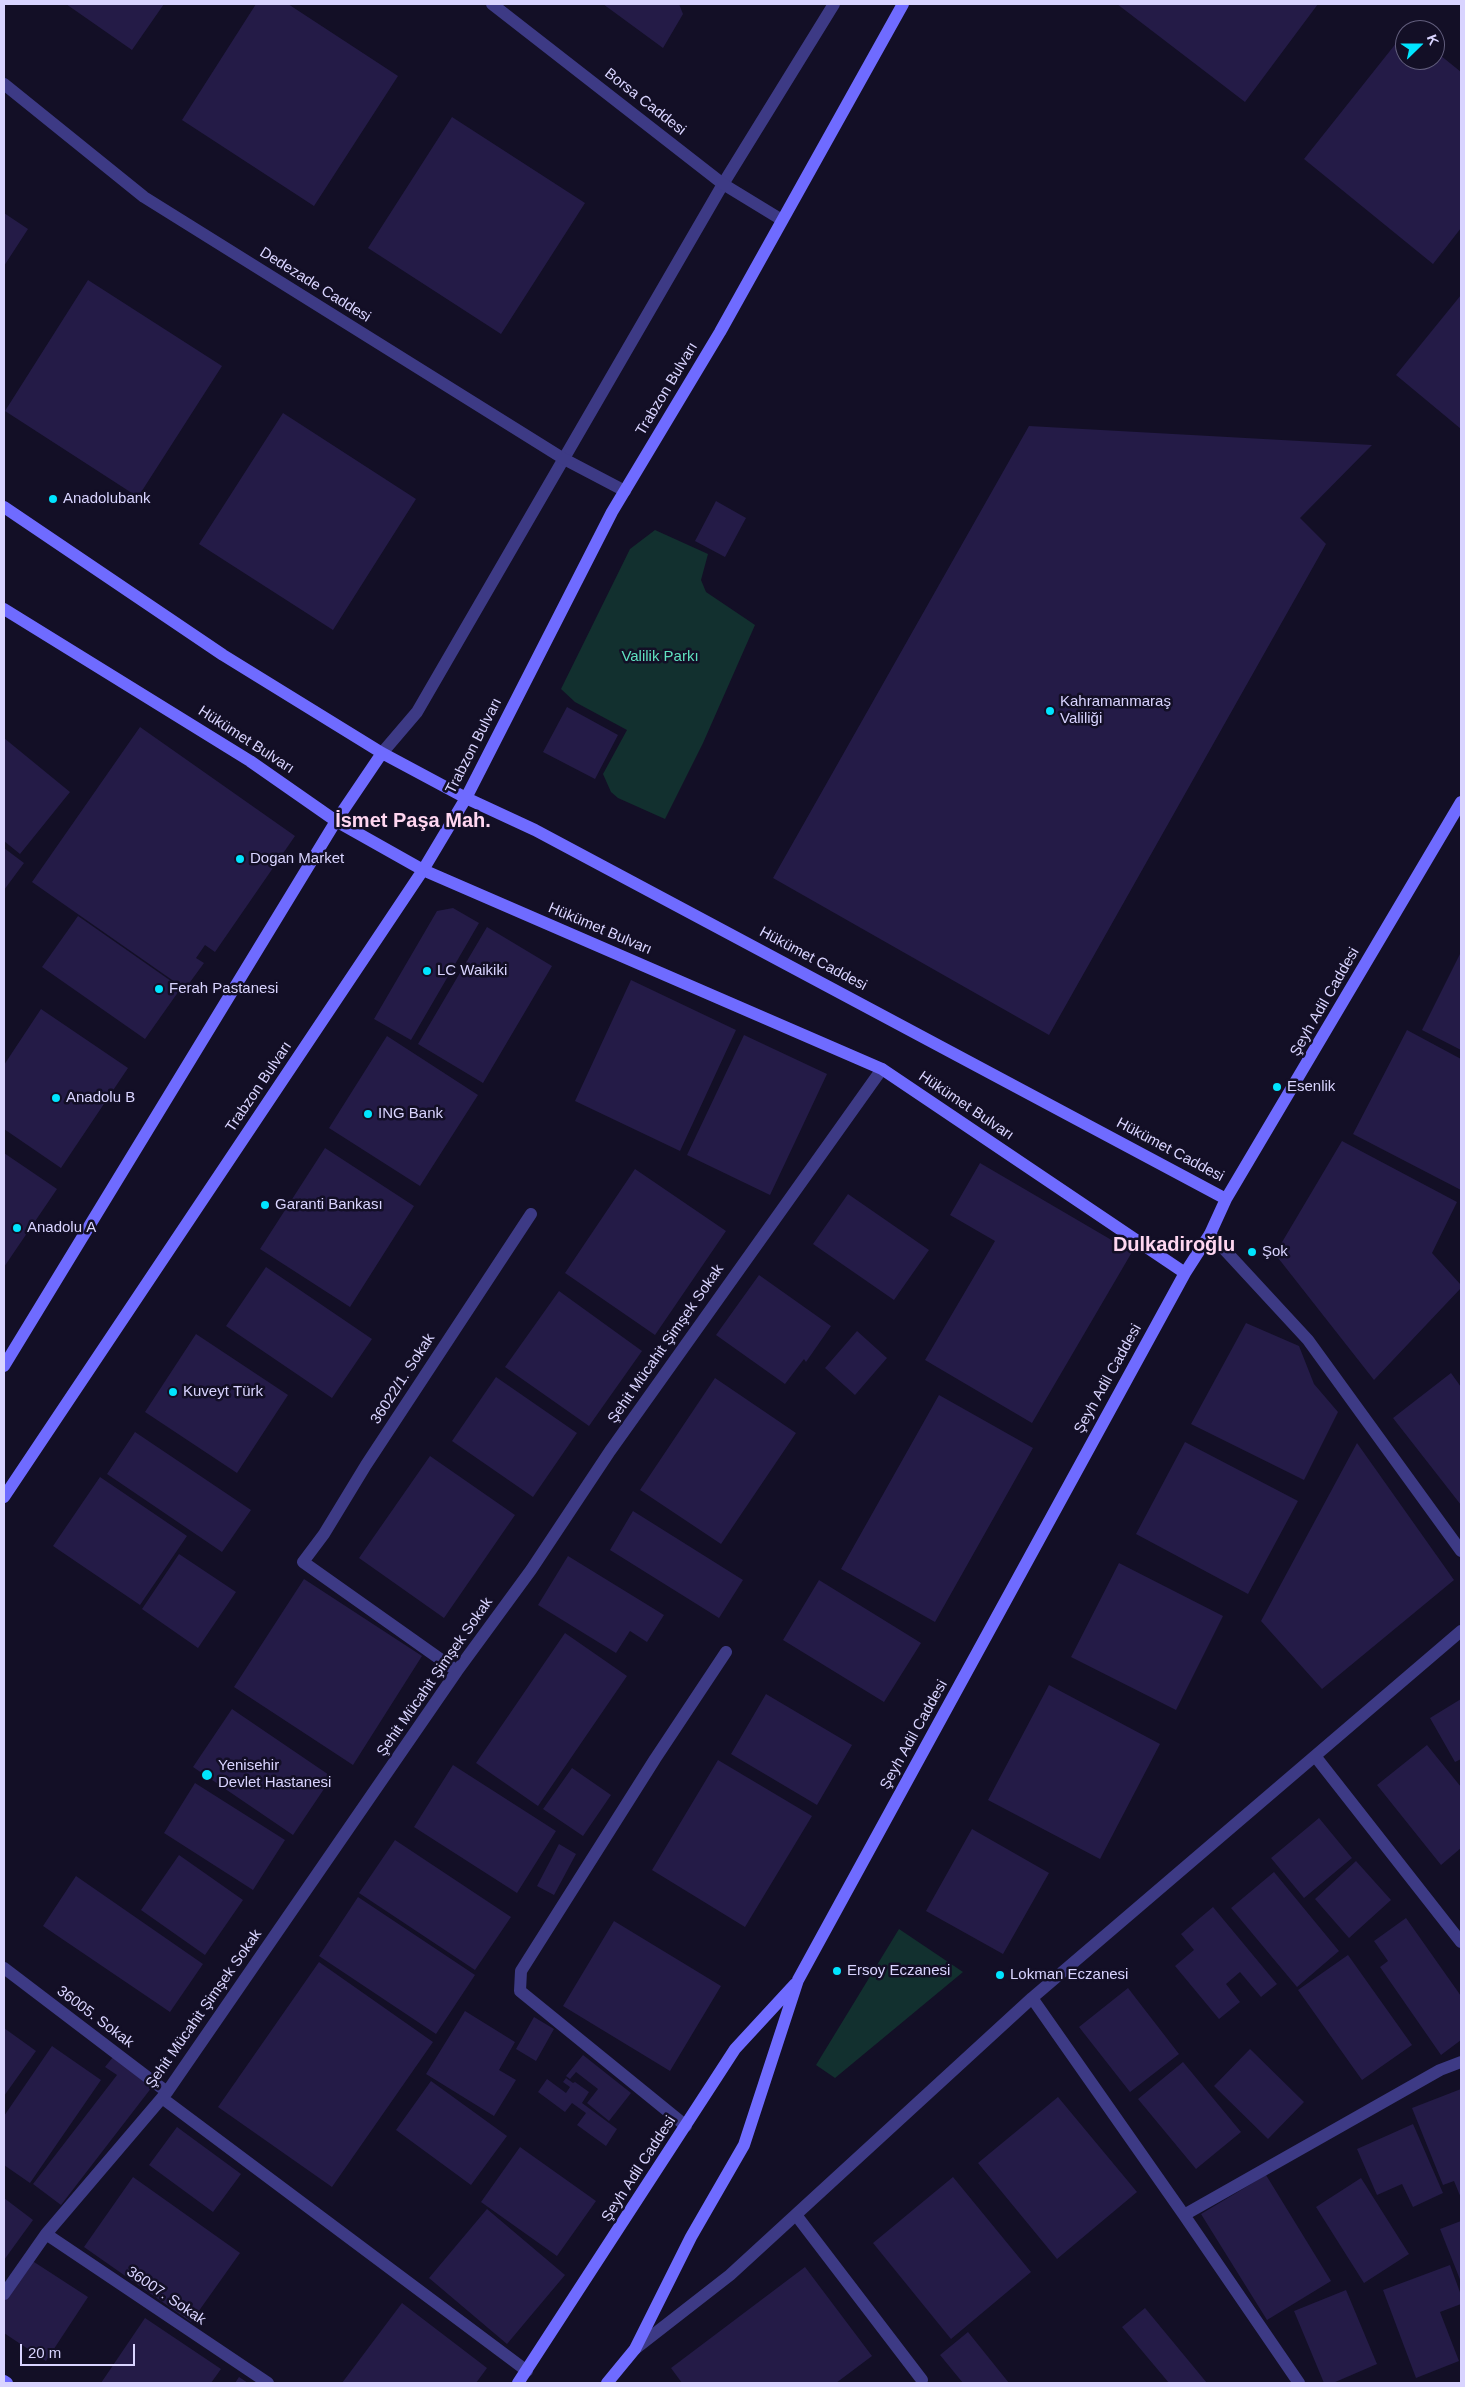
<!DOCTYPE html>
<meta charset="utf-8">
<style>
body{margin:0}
#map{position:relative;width:1465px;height:2387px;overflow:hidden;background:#130f26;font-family:Arial,sans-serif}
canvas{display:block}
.frame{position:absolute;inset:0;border:5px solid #d9d4ff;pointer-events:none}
.north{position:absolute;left:1395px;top:20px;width:50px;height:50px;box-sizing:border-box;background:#130f26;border:1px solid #625e7d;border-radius:50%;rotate:68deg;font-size:14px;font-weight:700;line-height:20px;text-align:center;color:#d9d4ff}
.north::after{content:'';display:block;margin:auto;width:18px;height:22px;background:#00e5ff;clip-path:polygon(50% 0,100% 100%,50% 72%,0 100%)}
.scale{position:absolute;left:20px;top:2344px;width:115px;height:22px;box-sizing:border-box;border:2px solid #d9d4ff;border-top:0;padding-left:6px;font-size:15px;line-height:18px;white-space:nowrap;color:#d9d4ff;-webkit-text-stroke:4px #130f26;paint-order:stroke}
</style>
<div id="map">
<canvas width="1465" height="2387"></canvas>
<div class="frame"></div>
<div class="north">K</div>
<div class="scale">20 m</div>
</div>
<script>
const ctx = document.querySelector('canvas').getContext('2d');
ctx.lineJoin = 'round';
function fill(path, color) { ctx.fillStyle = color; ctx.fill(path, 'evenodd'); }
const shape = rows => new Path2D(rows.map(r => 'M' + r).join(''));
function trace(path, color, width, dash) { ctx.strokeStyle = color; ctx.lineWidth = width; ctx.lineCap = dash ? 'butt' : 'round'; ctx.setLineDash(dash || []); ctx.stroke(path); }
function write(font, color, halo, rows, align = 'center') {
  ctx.font = font + ' Arial,sans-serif'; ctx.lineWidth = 5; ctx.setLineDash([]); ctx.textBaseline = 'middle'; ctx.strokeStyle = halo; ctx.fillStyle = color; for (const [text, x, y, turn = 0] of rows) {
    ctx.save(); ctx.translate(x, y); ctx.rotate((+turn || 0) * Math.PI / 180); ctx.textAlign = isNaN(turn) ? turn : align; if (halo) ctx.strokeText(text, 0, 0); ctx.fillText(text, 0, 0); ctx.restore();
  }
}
fill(shape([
 [655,530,708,554,701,580,706,592,755,625,703,743,665,819,618,798,611,792,603,774,627,730,575,702,561,689,630,549],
 [899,1929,963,1972,835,2078,816,2065]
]), '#12302f');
fill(shape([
 [66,4,164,4,132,50],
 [256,4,288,4,398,76,314,206,182,120],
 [603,4,679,4,683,14,663,48],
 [1117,4,1318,4,1245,102],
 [1405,32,1405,60,1435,60,1435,51,1461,72,1461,228,1433,264,1304,159],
 [452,117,585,203,501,334,368,248],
 [4,213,28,229,4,266],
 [88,280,222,366,138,497,5,411],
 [1461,295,1461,429,1396,375],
 [283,413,416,499,333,630,199,544],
 [1029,426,1372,445,1300,518,1326,544,1049,1035,773,878],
 [716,501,746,518,725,557,695,541],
 [567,707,618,735,595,779,543,752],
 [140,727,295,836,215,952,205,945,196,958,204,963,185,989,32,882],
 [4,738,70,792,20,854,4,841],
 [4,848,24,863,4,890],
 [453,908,479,923,411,1040,374,1019,437,911],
 [78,916,181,988,145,1039,42,967],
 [487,927,552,966,483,1083,418,1044],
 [1461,952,1461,1050,1422,1030],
 [631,980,736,1030,680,1151,575,1101],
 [41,1009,128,1068,61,1168,4,1129,4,1065],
 [1407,1030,1461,1059,1461,1190,1353,1134],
 [744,1035,827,1074,770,1195,687,1155],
 [387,1036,478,1095,420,1186,329,1128],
 [1342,1141,1457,1202,1432,1253,1461,1285,1461,1288,1374,1380,1275,1254],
 [325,1148,414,1206,350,1307,260,1249],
 [4,1153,57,1189,4,1267],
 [980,1163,1132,1252,1032,1423,925,1360,995,1241,950,1215],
 [635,1169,726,1231,655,1335,565,1273],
 [848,1194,929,1250,894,1300,813,1244],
 [266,1267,372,1339,332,1398,226,1326],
 [759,1275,831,1326,806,1362,804,1359,785,1384,716,1335],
 [559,1291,642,1351,589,1426,505,1367],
 [1246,1323,1299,1346,1314,1384,1338,1412,1304,1480,1191,1424],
 [857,1331,887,1358,855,1395,825,1368],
 [196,1334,288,1395,237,1473,145,1412],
 [1451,1373,1461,1387,1461,1505,1393,1418],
 [496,1377,577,1433,533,1497,452,1441],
 [715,1378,796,1433,721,1544,640,1490],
 [939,1395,1033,1448,935,1622,841,1569],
 [135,1432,251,1510,222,1552,107,1474],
 [1185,1442,1298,1501,1248,1594,1136,1534],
 [1357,1443,1454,1580,1322,1689,1261,1621],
 [430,1456,515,1515,444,1618,359,1558],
 [100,1477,187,1536,140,1605,53,1546],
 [633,1511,743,1580,719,1618,610,1550],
 [179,1554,236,1592,198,1648,142,1609],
 [568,1556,664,1615,647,1642,630,1631,616,1653,538,1605],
 [1119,1563,1223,1616,1176,1710,1071,1657],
 [304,1579,422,1656,353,1765,234,1687],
 [819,1580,921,1643,884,1702,783,1640],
 [565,1633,627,1676,538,1806,476,1763],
 [1049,1685,1160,1744,1100,1859,988,1800],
 [766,1694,852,1745,817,1805,731,1754],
 [1461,1699,1461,1759,1455,1762,1430,1718],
 [232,1709,332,1777,293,1835,193,1767],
 [1427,1745,1461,1787,1461,1848,1441,1865,1377,1785],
 [718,1760,812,1816,745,1927,652,1870],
 [453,1765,556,1831,517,1893,414,1827],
 [572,1768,611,1795,583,1836,543,1809],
 [195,1783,285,1840,253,1890,164,1833],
 [1319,1818,1352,1858,1304,1898,1271,1858],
 [972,1829,1049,1873,1003,1954,926,1911],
 [395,1840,511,1917,475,1970,359,1893],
 [559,1844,576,1854,554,1895,537,1886],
 [179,1855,243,1900,205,1955,141,1910],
 [1356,1861,1391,1900,1349,1938,1315,1899],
 [1274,1872,1339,1951,1297,1987,1231,1908],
 [76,1876,203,1964,170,2012,43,1926],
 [358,1897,475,1975,436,2034,319,1956],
 [1213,1907,1277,1984,1261,1997,1240,1972,1226,1984,1240,2002,1219,2019,1175,1966,1194,1950,1181,1934],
 [1406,1918,1461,1996,1461,2040,1441,2055,1380,1967,1388,1961,1374,1941],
 [614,1921,721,1986,670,2071,563,2006],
 [1348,1955,1412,2045,1362,2080,1298,1990],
 [319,1962,433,2042,332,2187,218,2107],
 [1128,1988,1179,2054,1130,2092,1079,2027],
 [465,2011,515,2042,499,2070,516,2080,494,2116,426,2074],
 [534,2017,554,2029,536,2061,516,2049],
 [4,2028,36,2051,4,2096],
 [52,2046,101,2080,30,2183,4,2165,4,2116],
 [1250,2049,1304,2102,1268,2139,1214,2086],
 [583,2055,631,2093,609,2121,587,2103,598,2089,576,2072,570,2079,566,2076],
 [113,2057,152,2087,61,2205,33,2184,117,2075,105,2067],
 [1183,2062,1241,2132,1196,2169,1138,2099],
 [566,2078,573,2083,575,2082,589,2092,582,2103,617,2129,606,2146,577,2125,586,2113,572,2103,565,2112,538,2092,547,2079,566,2093,570,2087,563,2082],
 [431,2081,507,2136,471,2185,396,2130],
 [1461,2089,1461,2198,1454,2181,1443,2185,1412,2108],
 [1058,2097,1137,2192,1057,2259,978,2163],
 [1413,2124,1443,2193,1413,2207,1402,2184,1377,2195,1357,2149],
 [177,2127,241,2174,213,2212,149,2165],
 [520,2147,596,2201,557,2256,481,2202],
 [1266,2175,1331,2281,1267,2320,1201,2214],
 [133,2177,240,2253,191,2322,84,2247],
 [953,2177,1031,2272,951,2339,873,2243],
 [1361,2178,1409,2254,1364,2283,1316,2207],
 [4,2198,33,2220,4,2260],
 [487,2209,565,2275,507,2344,429,2278],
 [1461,2221,1461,2282,1440,2229],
 [31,2260,88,2297,46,2361,4,2333,4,2302],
 [1450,2265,1461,2295,1461,2304,1440,2312,1459,2361,1416,2378,1383,2290],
 [805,2267,872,2356,836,2383,682,2383,671,2368],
 [1346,2290,1377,2364,1333,2383,1324,2383,1294,2311],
 [402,2303,487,2368,476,2383,342,2383],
 [1145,2308,1207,2383,1169,2383,1122,2327],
 [145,2318,221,2369,211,2383,101,2383],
 [968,2332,1009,2383,963,2383,940,2355],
 [239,2377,248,2383,235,2383]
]), '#241b47');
trace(shape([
 [382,753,417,712,723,184,834,4]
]), '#3d3a85', 12);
trace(shape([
 [492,4,723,184,782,220],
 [4,84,144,197,564,459,625,491],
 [1210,1234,1308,1340,1461,1551],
 [457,1671,303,1562,324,1534,366,1465,531,1214],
 [1315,1756,1461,1942],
 [4,1968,167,2092],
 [1032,1998,1184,2215,1299,2383],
 [162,2098,527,2371],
 [686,2126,520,1991,521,1971,655,1759,726,1652],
 [796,2215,922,2380],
 [1184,2215,1440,2070,1461,2062],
 [46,2234,268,2383],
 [4,2294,46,2234,167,2092,457,1671,531,1570,610,1451,882,1069],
 [635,2349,730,2275,1032,1998,1461,1631]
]), '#3d3a85', 12);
trace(shape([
 [4,507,223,655,382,753,466,798,535,830,1226,1199],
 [4,609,250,761,336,821,423,870,882,1069,1185,1273],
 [4,1366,336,821,382,753],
 [4,1497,423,870,466,798,612,512,720,332,903,4],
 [4,2381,7,2383],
 [518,2383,735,2049,795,1984],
 [607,2383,635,2349,691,2237,744,2145,798,1980,1185,1273,1210,1234,1226,1199,1461,802]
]), '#6f6bff', 12);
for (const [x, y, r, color] of [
 [53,499,5,"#00e5ff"],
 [1050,711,5,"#00e5ff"],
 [240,859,5,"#00e5ff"],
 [427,971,5,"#00e5ff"],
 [159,989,5,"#00e5ff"],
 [1277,1087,5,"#00e5ff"],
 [56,1098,5,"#00e5ff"],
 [368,1114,5,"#00e5ff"],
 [265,1205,5,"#00e5ff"],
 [17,1228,5,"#00e5ff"],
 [1252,1252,5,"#00e5ff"],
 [173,1392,5,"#00e5ff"],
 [207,1775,6,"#00e5ff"],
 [837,1971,5,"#00e5ff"],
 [1000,1975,5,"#00e5ff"]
]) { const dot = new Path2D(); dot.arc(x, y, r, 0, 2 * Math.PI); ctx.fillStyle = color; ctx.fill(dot); trace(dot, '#130f26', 2); }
write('15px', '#d9d4ff', '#130f26', [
 ["Borsa Caddesi",645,102,38],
 ["Dedezade Caddesi",315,285,32],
 ["Trabzon Bulvarı",667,389,-59],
 ["Hükümet Bulvarı",246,740,33],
 ["Trabzon Bulvarı",474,746,-63],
 ["Hükümet Bulvarı",600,929,23],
 ["Hükümet Caddesi",813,959,28],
 ["Şeyh Adil Caddesi",1325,1002,-60],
 ["Trabzon Bulvarı",259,1087,-56],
 ["Hükümet Bulvarı",966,1106,34],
 ["Hükümet Caddesi",1170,1150,28],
 ["Şehit Mücahit Şimşek Sokak",666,1344,-55],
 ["36022/1. Sokak",403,1379,-57],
 ["Şeyh Adil Caddesi",1108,1379,-61],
 ["Şehit Mücahit Şimşek Sokak",435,1677,-55],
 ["Şeyh Adil Caddesi",914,1735,-61],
 ["Şehit Mücahit Şimşek Sokak",204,2009,-55],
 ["36005. Sokak",95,2017,37],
 ["Şeyh Adil Caddesi",639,2169,-57],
 ["36007. Sokak",166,2296,34]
]);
write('15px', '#d9d4ff', '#130f26', [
 ["Anadolubank",63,499],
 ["Kahramanmaraş",1060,702],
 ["Valiliği",1060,719],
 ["Dogan Market",250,859],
 ["LC Waikiki",437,971],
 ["Ferah Pastanesi",169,989],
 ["Esenlik",1287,1087],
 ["Anadolu B",66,1098],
 ["ING Bank",378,1114],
 ["Garanti Bankası",275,1205],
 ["Anadolu A",27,1228],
 ["Şok",1262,1252],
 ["Kuveyt Türk",183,1392],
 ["Yenisehir",218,1766],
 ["Devlet Hastanesi",218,1783],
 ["Ersoy Eczanesi",847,1971],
 ["Lokman Eczanesi",1010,1975]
], 'left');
write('15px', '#5fe0c0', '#130f26', [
 ["Valilik Parkı",660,657]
]);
write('bold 20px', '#ffd6f0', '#130f26', [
 ["İsmet Paşa Mah.",413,821],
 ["Dulkadiroğlu",1174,1245]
]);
</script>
